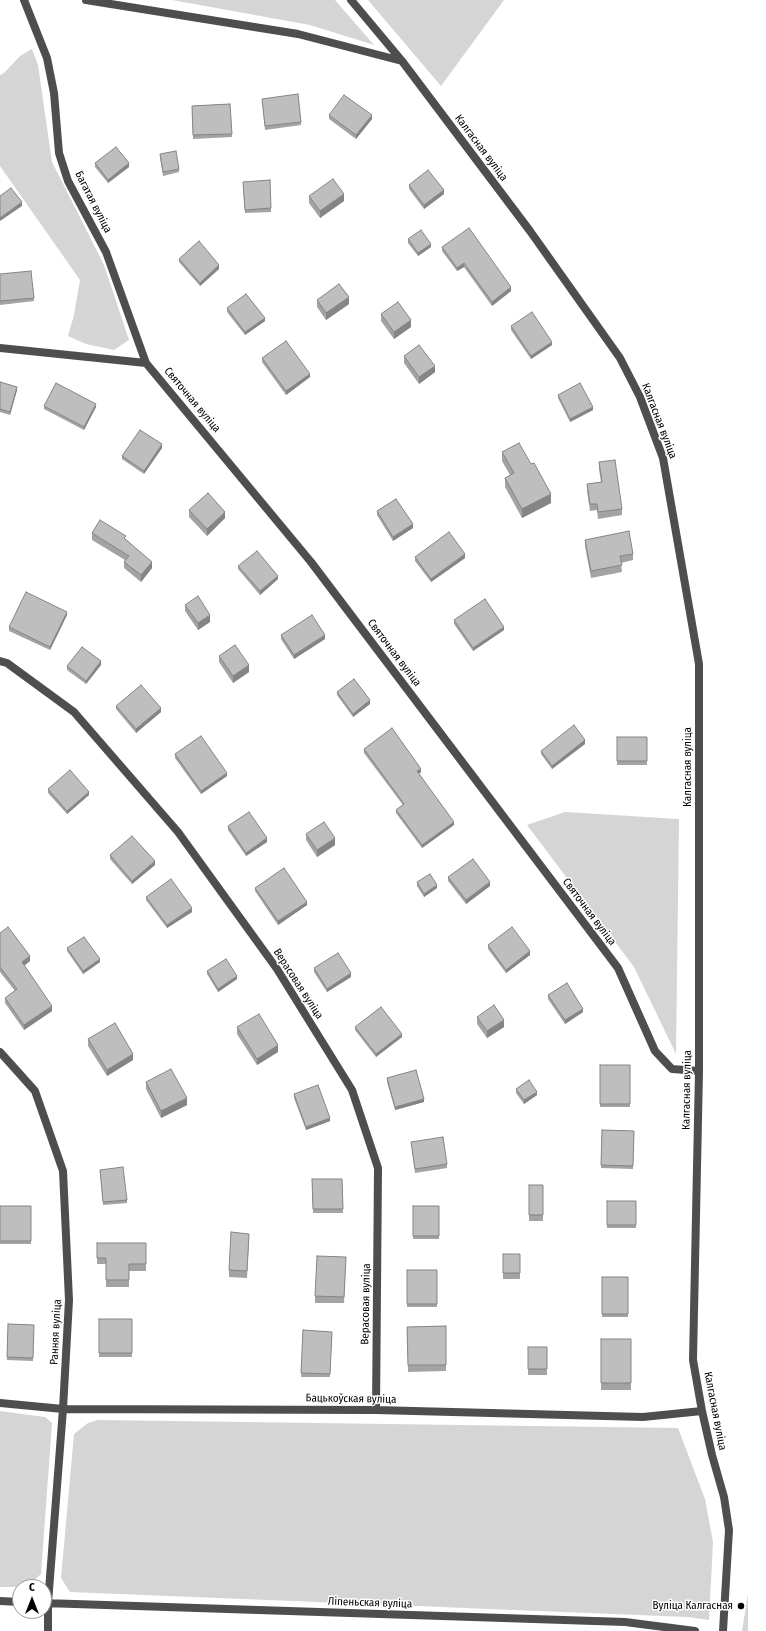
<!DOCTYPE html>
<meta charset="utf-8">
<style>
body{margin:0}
#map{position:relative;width:766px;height:1631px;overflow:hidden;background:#fff;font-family:"Fira Sans Condensed",sans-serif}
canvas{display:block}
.north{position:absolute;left:12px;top:1579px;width:40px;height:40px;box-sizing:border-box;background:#fff;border:1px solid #999;border-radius:50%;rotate:0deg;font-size:11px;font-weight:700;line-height:16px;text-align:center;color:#000}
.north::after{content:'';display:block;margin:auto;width:14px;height:18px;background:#000;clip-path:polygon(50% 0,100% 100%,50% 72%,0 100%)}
</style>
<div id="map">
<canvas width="766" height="1631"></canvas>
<div class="north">С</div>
</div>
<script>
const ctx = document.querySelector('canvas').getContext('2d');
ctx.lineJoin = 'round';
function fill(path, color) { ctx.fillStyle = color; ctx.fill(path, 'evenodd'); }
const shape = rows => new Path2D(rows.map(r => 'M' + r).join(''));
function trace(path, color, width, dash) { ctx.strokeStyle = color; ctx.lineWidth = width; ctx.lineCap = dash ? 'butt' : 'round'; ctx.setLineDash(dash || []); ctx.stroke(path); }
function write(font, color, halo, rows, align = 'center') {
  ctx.font = font + ' "Fira Sans Condensed",sans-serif'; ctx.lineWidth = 3; ctx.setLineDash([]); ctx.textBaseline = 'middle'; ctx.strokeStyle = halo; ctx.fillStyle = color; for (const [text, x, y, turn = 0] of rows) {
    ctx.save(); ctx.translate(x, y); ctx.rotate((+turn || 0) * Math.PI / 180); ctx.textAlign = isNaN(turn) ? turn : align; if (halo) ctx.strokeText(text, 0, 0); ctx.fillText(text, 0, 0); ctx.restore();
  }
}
fill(shape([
 [172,0,335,0,374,45,310,25],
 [368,0,504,0,441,86],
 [32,49,38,65,52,162,104,265,129,340,114,350,86,344,68,336,74,315,80,280,0,166,0,75,4,73,20,56],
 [565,812,679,819,676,1054,634,967,527,825],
 [0,1411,45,1417,52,1423,41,1574,27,1587,0,1587],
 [98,1420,678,1428,705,1499,713,1542,709,1620,687,1617,70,1592,61,1578,74,1434,88,1423],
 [748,1594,748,1631,742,1631]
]), '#d5d5d5');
trace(shape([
 [24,0,47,58,54,93,59,153,68,181,106,252,146,363],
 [86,0,298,34,402,61],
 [351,0,402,61,530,231,620,358,640,397,663,458,699,664,699,1071,693,1360,702,1411,712,1455,724,1497,729,1530,723,1631],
 [0,348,146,363,311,562,618,968,655,1051,672,1069,699,1071],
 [0,661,7,663,74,712,178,832,277,969,352,1090,378,1168,376,1410],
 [0,1052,35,1091,63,1171,69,1300,63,1409,48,1603,48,1631],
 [0,1403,63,1409,376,1410,643,1417,702,1411],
 [0,1601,20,1602],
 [44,1603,625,1622,695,1631]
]), '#4e4e4e', 8);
fill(shape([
 [262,99,301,122,301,125,265,130],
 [230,104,232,137,193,139,192,106],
 [329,115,372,119,356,139,329,119],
 [160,154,179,169,179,172,163,176,160,157],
 [95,163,129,167,108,183,95,167],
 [409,185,444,194,424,209,409,189],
 [243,186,271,208,271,212,245,213],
 [309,196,344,201,320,218,309,203],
 [408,239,431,247,418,256,408,243],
 [442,247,511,291,492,306,464,267,457,271,442,251],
 [179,259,219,269,200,286,179,262],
 [0,274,34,298,34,301,0,305],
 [317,300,349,304,326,320,317,307],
 [227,308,265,321,245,335,227,312],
 [381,314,411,327,394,339,381,321],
 [511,326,552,345,531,359,511,330],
 [404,356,435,372,419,384,404,363],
 [262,358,310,377,286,395,262,362],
 [0,382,17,390,10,415,0,412],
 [558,395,593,410,570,422,558,398],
 [44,406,96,407,84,430,44,409],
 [162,448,144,474,122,459,122,456],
 [502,452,531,464,551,503,522,518,505,487,505,478,510,475,502,461],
 [599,462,622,509,622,515,598,519,597,510,590,511,587,491,587,484,601,482,599,469],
 [189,510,225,518,207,536,189,517],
 [377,511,413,528,393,541,377,515],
 [92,533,126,539,152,568,141,582,124,568,124,562,125,560,92,540],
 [585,540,633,554,633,560,621,563,622,572,591,578,585,546],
 [415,557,465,558,431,582,415,561],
 [238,566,278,579,260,595,238,569],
 [185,605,210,622,198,630,185,611],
 [67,615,50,650,9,631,9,627],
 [454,620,504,630,473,651,454,624],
 [281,635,325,639,294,659,281,639],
 [219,656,249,672,233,683,219,662],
 [101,665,86,684,67,670,67,666],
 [337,692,370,704,353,717,337,695],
 [116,706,161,712,136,733,116,709],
 [617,737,647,737,647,765,617,765],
 [585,744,552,769,541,754,541,751],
 [364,749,421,772,419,774,454,825,422,848,396,813,396,810,403,805,364,753],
 [175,754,227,776,201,794,175,758],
 [48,789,89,795,67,814,48,793],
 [228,826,267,842,246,856,228,830],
 [306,834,335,845,317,857,306,840],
 [110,855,155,865,132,884,110,859],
 [448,877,490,886,466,904,448,881],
 [417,882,437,888,424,897,417,886],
 [255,888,307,905,278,925,255,891],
 [146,897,192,912,167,928,146,900],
 [0,933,30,961,24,966,52,1011,24,1030,5,1003,5,998,15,991,0,972],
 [488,945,530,955,506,973,488,949],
 [67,948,100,962,83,974,67,951],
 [314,968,351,977,327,992,314,972],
 [207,971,237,979,218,992,207,974],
 [548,995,583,1012,565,1024,548,999],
 [477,1017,504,1027,487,1038,477,1024],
 [237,1027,278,1052,257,1065,237,1034],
 [355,1027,402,1037,376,1057,355,1030],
 [88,1039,133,1060,107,1076,88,1046],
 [600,1065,630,1065,630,1107,600,1107],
 [387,1078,424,1102,395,1110,387,1082],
 [146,1082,187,1105,161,1118,146,1089],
 [516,1089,537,1095,524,1104,516,1093],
 [294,1094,330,1121,306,1130,294,1098],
 [602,1130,634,1131,633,1169,601,1168],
 [411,1142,447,1164,447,1168,415,1173],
 [100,1170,127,1200,127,1203,103,1205],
 [312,1179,342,1179,343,1213,313,1213],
 [529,1185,543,1185,543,1221,529,1221],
 [607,1201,636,1201,636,1228,607,1228],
 [0,1206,31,1206,31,1244,0,1244],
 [413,1206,439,1206,439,1239,413,1239],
 [249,1240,247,1278,229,1277,229,1270],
 [97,1243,146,1243,146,1271,129,1271,129,1287,106,1287,106,1264,97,1264],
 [503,1254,520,1254,520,1279,503,1279],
 [346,1257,344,1303,315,1303,315,1296],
 [407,1270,437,1270,437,1307,407,1307],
 [602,1277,628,1277,628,1317,602,1317],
 [99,1319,132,1319,132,1357,99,1357],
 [8,1324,34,1325,33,1361,7,1360],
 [446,1326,446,1371,408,1372,407,1327],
 [303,1330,332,1332,330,1377,301,1377],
 [601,1339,631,1339,631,1390,601,1390],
 [528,1347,547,1347,547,1375,528,1375]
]), '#a3a3a3');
fill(shape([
 [372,115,372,119,356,139,356,135],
 [129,163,129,167,108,183,108,180],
 [444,190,444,194,424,209,424,205],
 [344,194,344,201,320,218,320,211],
 [22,202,22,206,0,221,0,218],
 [431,244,431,247,418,256,418,253],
 [464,263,464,267,457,271,457,268],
 [219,265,219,269,200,286,200,283],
 [511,287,511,291,492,306,492,302],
 [349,297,349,304,326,320,326,313],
 [265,318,265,321,245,335,245,332],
 [411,320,411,327,394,339,394,332],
 [552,342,552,345,531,359,531,356],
 [435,366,435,372,419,384,419,377],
 [310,374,310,377,286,395,286,391],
 [17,387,17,390,10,415,10,412],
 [96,404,96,407,84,430,84,427],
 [593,407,593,410,570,422,570,419],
 [162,444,162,448,144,474,144,471],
 [551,494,551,503,522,518,522,509],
 [225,512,225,518,207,536,207,529],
 [413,524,413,528,393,541,393,537],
 [465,554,465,558,431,582,431,579],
 [152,562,152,568,141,582,141,575],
 [278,576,278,579,260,595,260,591],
 [67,612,67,615,50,650,50,647],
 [210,615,210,622,198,630,198,623],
 [504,627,504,630,473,651,473,648],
 [325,635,325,639,294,659,294,655],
 [101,661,101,665,86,684,86,681],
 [249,665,249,672,233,683,233,676],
 [370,700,370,704,353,717,353,714],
 [161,708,161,712,136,733,136,729],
 [585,740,585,744,552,769,552,766],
 [421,769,421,772,417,775,417,771],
 [227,773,227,776,201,794,201,791],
 [89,792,89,795,67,814,67,811],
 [454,822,454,825,422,848,422,845],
 [267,838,267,842,246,856,246,853],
 [335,838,335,845,317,857,317,850],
 [155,861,155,865,132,884,132,881],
 [490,882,490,886,466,904,466,900],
 [437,885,437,888,424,897,424,894],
 [307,902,307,905,278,925,278,921],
 [192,908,192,912,167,928,167,925],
 [530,951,530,955,506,973,506,970],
 [30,956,30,961,22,967,22,962],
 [100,959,100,962,83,974,83,971],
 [351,973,351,977,327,992,327,989],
 [237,976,237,979,218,992,218,989],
 [52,1006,52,1011,24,1030,24,1025],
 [583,1009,583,1012,565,1024,565,1020],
 [504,1020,504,1027,487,1038,487,1031],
 [402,1034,402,1037,376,1057,376,1054],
 [278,1045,278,1052,257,1065,257,1059],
 [133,1054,133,1060,107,1076,107,1070],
 [537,1092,537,1095,524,1104,524,1100],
 [187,1098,187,1105,161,1118,161,1111],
 [424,1099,424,1102,395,1110,395,1107],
 [330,1118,330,1121,306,1130,306,1127]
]), '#858585');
const building = shape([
 [298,94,301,122,265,126,262,99,298,94],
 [344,95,372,115,356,135,329,115,344,95],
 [230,104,232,134,193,135,192,106,230,104],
 [116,147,129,163,108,180,95,163,116,147],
 [176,151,179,169,163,172,160,154,176,151],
 [428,170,444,190,424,205,409,185,428,170],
 [333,179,344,194,320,211,309,196,333,179],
 [270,180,271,208,245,210,243,182,270,180],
 [11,188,22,202,0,218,0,196,11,188],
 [469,228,511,287,492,302,464,263,457,268,442,247,469,228],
 [421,230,431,244,418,253,408,239,421,230],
 [199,241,219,265,200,283,179,259,199,241],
 [31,271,34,298,0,301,0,274,31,271],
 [339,284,349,297,326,313,317,300,339,284],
 [246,294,265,318,245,332,227,308,246,294],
 [398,302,411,320,394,332,381,314,398,302],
 [532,312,552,342,531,356,511,326,532,312],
 [286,341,310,374,286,391,262,358,286,341],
 [419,345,435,366,419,377,404,356,419,345],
 [0,382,17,387,10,412,0,409,0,382],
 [56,383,96,404,84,427,44,406,56,383],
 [580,383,593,407,570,419,558,395,580,383],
 [140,430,162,444,144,471,122,456,140,430],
 [519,443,531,464,534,463,551,494,522,509,505,478,514,473,502,452,519,443],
 [615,460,622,509,598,512,597,504,590,504,587,484,602,482,599,462,615,460],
 [208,493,225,512,207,529,189,510,208,493],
 [396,499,413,524,393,537,377,511,396,499],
 [100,520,126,536,124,538,152,562,141,575,124,562,129,556,92,533,100,520],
 [629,531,633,554,620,556,622,565,591,571,585,540,629,531],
 [449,532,465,554,431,579,415,557,449,532],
 [257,551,278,576,260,591,238,566,257,551],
 [26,592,67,612,50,647,9,627,26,592],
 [198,596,210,615,198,623,185,605,198,596],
 [485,599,504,627,473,648,454,620,485,599],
 [312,615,325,635,294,655,281,635,312,615],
 [235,645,249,665,233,676,219,656,235,645],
 [82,647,101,661,86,681,67,666,82,647],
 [354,679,370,700,353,714,337,692,354,679],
 [141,685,161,708,136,729,116,706,141,685],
 [574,725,585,740,552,766,541,751,574,725],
 [392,728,421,769,417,771,454,822,422,845,396,810,404,804,364,749,392,728],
 [201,736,227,773,201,791,175,754,201,736],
 [617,737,647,737,647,761,617,761,617,737],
 [70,770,89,792,67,811,48,789,70,770],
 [249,812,267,838,246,853,228,826,249,812],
 [324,822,335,838,317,850,306,834,324,822],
 [132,836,155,861,132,881,110,855,132,836],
 [473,859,490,882,466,900,448,877,473,859],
 [284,868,307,902,278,921,255,888,284,868],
 [430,874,437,885,424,894,417,882,430,874],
 [171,879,192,908,167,925,146,897,171,879],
 [8,927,30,956,22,962,52,1006,24,1025,5,998,17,989,0,967,0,933,8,927],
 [512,927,530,951,506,970,488,945,512,927],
 [84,937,100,959,83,971,67,948,84,937],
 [338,953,351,973,327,989,314,968,338,953],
 [226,959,237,976,218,989,207,971,226,959],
 [567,983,583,1009,565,1020,548,995,567,983],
 [494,1005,504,1020,487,1031,477,1017,494,1005],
 [381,1007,402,1034,376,1054,355,1027,381,1007],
 [259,1014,278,1045,257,1059,237,1027,259,1014],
 [115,1023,133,1054,107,1070,88,1039,115,1023],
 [600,1065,630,1065,630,1104,600,1104,600,1065],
 [171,1069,187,1098,161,1111,146,1082,171,1069],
 [416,1070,424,1099,395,1107,387,1078,416,1070],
 [529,1080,537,1092,524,1100,516,1089,529,1080],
 [318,1085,330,1118,306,1127,294,1094,318,1085],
 [602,1130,634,1131,633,1166,601,1165,602,1130],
 [443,1137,447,1164,415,1169,411,1142,443,1137],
 [123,1167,127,1200,103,1202,100,1170,123,1167],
 [312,1179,342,1179,343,1209,313,1209,312,1179],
 [529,1185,543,1185,543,1215,529,1215,529,1185],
 [607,1201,636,1201,636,1225,607,1225,607,1201],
 [0,1206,31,1206,31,1241,0,1241,0,1206],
 [413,1206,439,1206,439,1236,413,1236,413,1206],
 [231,1232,249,1234,247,1271,229,1270,231,1232],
 [97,1243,146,1243,146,1264,129,1264,129,1280,106,1280,106,1258,97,1258,97,1243],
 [503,1254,520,1254,520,1273,503,1273,503,1254],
 [317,1256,346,1257,344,1297,315,1296,317,1256],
 [407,1270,437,1270,437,1304,407,1304,407,1270],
 [602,1277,628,1277,628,1314,602,1314,602,1277],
 [99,1319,132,1319,132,1353,99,1353,99,1319],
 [8,1324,34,1325,33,1358,7,1357,8,1324],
 [446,1326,446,1365,408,1365,407,1327,446,1326],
 [303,1330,332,1332,330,1374,301,1373,303,1330],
 [601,1339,631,1339,631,1383,601,1383,601,1339],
 [528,1347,547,1347,547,1369,528,1369,528,1347]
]);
fill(building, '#bebebe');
trace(building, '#858585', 1);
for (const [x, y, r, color] of [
 [741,1606,4,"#000"]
]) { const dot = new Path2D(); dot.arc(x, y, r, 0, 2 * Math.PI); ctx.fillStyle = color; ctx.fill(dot); trace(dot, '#fff', 1.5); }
write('11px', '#000', '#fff', [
 ["Калгасная вуліца",481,148,53],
 ["Багатая вуліца",93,202,63],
 ["Святочная вуліца",192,400,50],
 ["Калгасная вуліца",659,421,69],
 ["Святочная вуліца",394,653,53],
 ["Калгасная вуліца",688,767,-90],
 ["Святочная вуліца",589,912,53],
 ["Верасовая вуліца",298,984,57],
 ["Калгасная вуліца",687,1090,-89],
 ["Верасовая вуліца",366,1304,-89],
 ["Ранняя вуліца",56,1332,-87],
 ["Бацькоўская вуліца",351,1399,1],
 ["Калгасная вуліца",715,1411,79],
 ["Ліпеньская вуліца",370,1603,2]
]);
write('11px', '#000', '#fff', [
 ["Вуліца Калгасная",733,1606]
], 'right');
</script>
